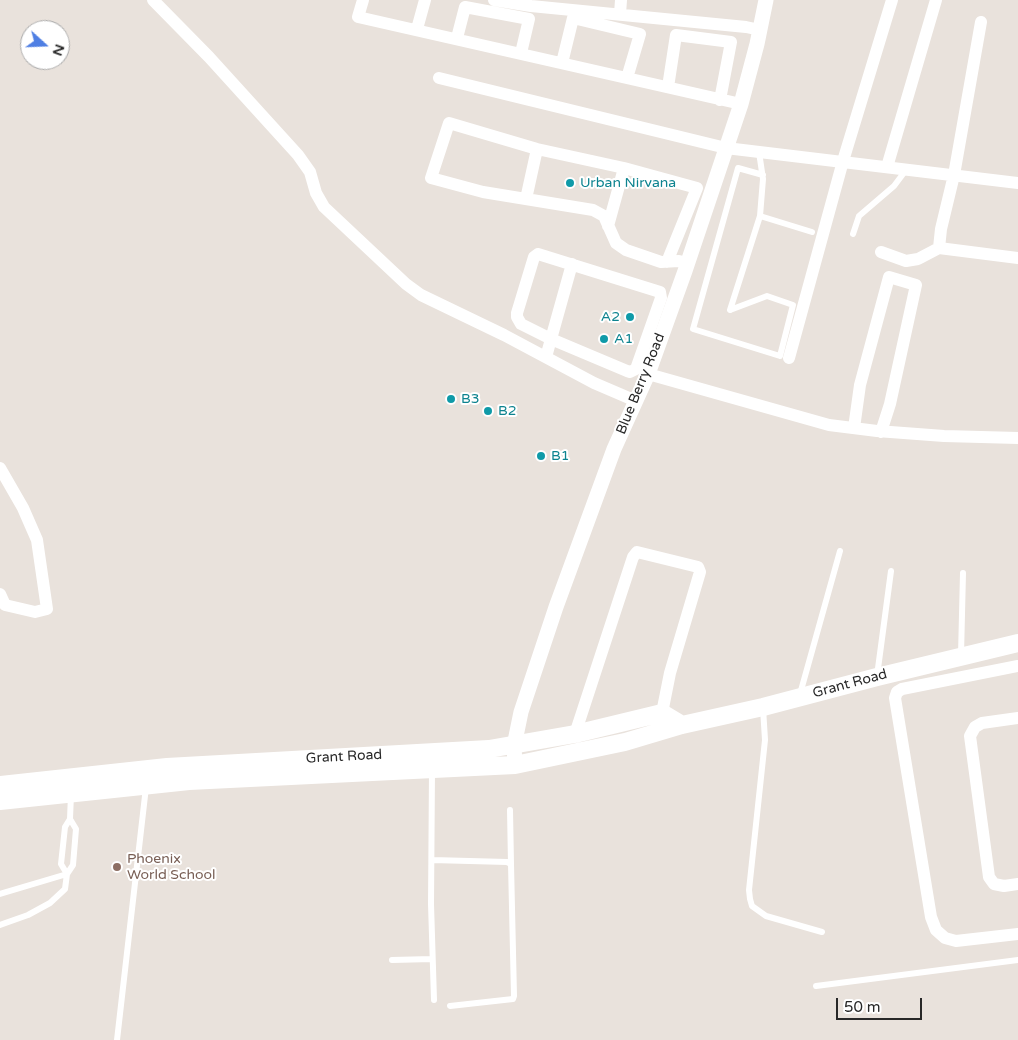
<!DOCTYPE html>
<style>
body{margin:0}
#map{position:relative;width:1018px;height:1040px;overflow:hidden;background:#e9e2dc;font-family:"Varela Round",sans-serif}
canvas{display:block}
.north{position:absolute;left:20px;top:20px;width:50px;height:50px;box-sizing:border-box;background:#fff;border:1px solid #a9a9a9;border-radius:50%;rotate:110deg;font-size:14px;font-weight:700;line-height:20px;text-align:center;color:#282828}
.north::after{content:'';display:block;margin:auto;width:18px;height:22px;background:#4f7fe3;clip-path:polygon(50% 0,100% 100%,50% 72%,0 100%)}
.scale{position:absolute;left:836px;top:998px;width:86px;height:22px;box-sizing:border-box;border:2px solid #282828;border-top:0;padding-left:6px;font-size:15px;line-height:18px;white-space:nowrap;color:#282828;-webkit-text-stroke:4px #fff;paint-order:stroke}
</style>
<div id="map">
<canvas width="1018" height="1040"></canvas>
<div class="north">N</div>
<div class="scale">50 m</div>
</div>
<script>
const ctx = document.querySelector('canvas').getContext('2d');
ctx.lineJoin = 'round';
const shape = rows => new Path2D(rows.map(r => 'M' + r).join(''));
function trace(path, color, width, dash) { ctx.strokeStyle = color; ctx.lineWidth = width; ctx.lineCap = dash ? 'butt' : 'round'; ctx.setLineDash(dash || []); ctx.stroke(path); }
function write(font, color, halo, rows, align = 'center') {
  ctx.font = font + ' "Varela Round",sans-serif'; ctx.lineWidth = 4; ctx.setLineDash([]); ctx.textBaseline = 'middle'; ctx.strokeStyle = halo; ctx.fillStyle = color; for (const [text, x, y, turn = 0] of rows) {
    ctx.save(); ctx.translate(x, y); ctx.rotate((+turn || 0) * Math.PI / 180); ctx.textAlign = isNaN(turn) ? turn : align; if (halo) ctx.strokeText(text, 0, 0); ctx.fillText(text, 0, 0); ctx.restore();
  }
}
trace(shape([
 [760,216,812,232],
 [853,234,859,216,894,186,906,170],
 [730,310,767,296,793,305,780,356,693,329,738,168,763,175],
 [730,310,760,216,763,179,759,152],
 [961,655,963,573],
 [877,676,891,571],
 [800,694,840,551],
 [763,708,765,740,749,890,750,899,752,906,766,916,822,932],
 [432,771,431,904,434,1000],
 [510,810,511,864],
 [70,819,76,829,73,865,67,874,61,864,65,827,70,819],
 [70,819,71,794],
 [432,860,507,862,511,864,514,996,513,999,450,1006],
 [0,894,67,874,65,889,50,903,28,915,0,925],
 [392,960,432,959],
 [816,986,1018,960],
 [117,1040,146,787]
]), '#fff', 6);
trace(shape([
 [153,0,209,57,298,155,310,172,316,193,324,207,406,284,421,295,504,335,594,383,636,401],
 [363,0,358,17,741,104],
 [494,0,531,6,746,27,760,30],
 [620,14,621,0],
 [417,29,425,0],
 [457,38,465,7,529,19,521,53],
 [562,63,573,18,640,34,627,78],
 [439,78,726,148,1018,183],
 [668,87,676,35,731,42,720,100],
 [887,167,936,0],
 [624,168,537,149,449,123,431,178,483,192,593,210,604,216,616,243,626,250,661,262,679,261,688,263],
 [526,199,537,149],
 [608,226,624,168,697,188,667,262],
 [939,248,941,229,954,175,981,22],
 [881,252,906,261,918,259,939,248,1018,258],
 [538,254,660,292,661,298,636,369,630,372,627,371,551,339,521,324,517,317,517,313,534,257,538,254],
 [546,357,572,264],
 [789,358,843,161,892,0],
 [648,374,829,425,877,431,944,436,1018,438],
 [854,428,860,385,889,277,916,285,890,404,881,432],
 [0,468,23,508,37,540,47,609,35,612,5,605,0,594],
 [1018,666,902,689,897,692,895,698,931,917,936,930,945,938,956,941,1018,934],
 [1018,718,982,723,975,727,970,736,989,877,994,884,1004,886,1018,884],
 [575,734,633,557,637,552,698,567,700,572,670,673,662,713,662,722]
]), '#fff', 12);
trace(shape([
 [515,765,514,746,521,712,556,607,614,449,648,374,685,271,741,104,757,44,766,0]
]), '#fff', 15);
trace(shape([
 [0,785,167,767,489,749,575,734,662,713,682,725],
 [0,801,189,781,515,765,625,742,682,725,763,707,877,677,1018,643]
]), '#fff', 18);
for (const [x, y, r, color] of [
 [570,183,5,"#0f9aa8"],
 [630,317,5,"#0f9aa8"],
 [604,339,5,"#0f9aa8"],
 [451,399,5,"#0f9aa8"],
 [488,411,5,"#0f9aa8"],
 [541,456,5,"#0f9aa8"],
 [117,867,5,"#8d6e63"]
]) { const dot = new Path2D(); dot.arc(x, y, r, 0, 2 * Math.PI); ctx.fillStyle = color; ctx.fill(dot); trace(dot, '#fff', 2); }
write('14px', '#0d838f', '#fff', [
 ["Urban Nirvana",580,183],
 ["A2",620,317,"right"],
 ["A1",614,339],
 ["B3",461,399],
 ["B2",498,411],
 ["B1",551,456]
], 'left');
write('14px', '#282828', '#fff', [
 ["Blue Berry Road",641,384,-68],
 ["Grant Road",850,684,-15],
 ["Grant Road",344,757,-3]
]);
write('14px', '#785e54', '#fff', [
 ["Phoenix",127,859],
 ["World School",127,875]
], 'left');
</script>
